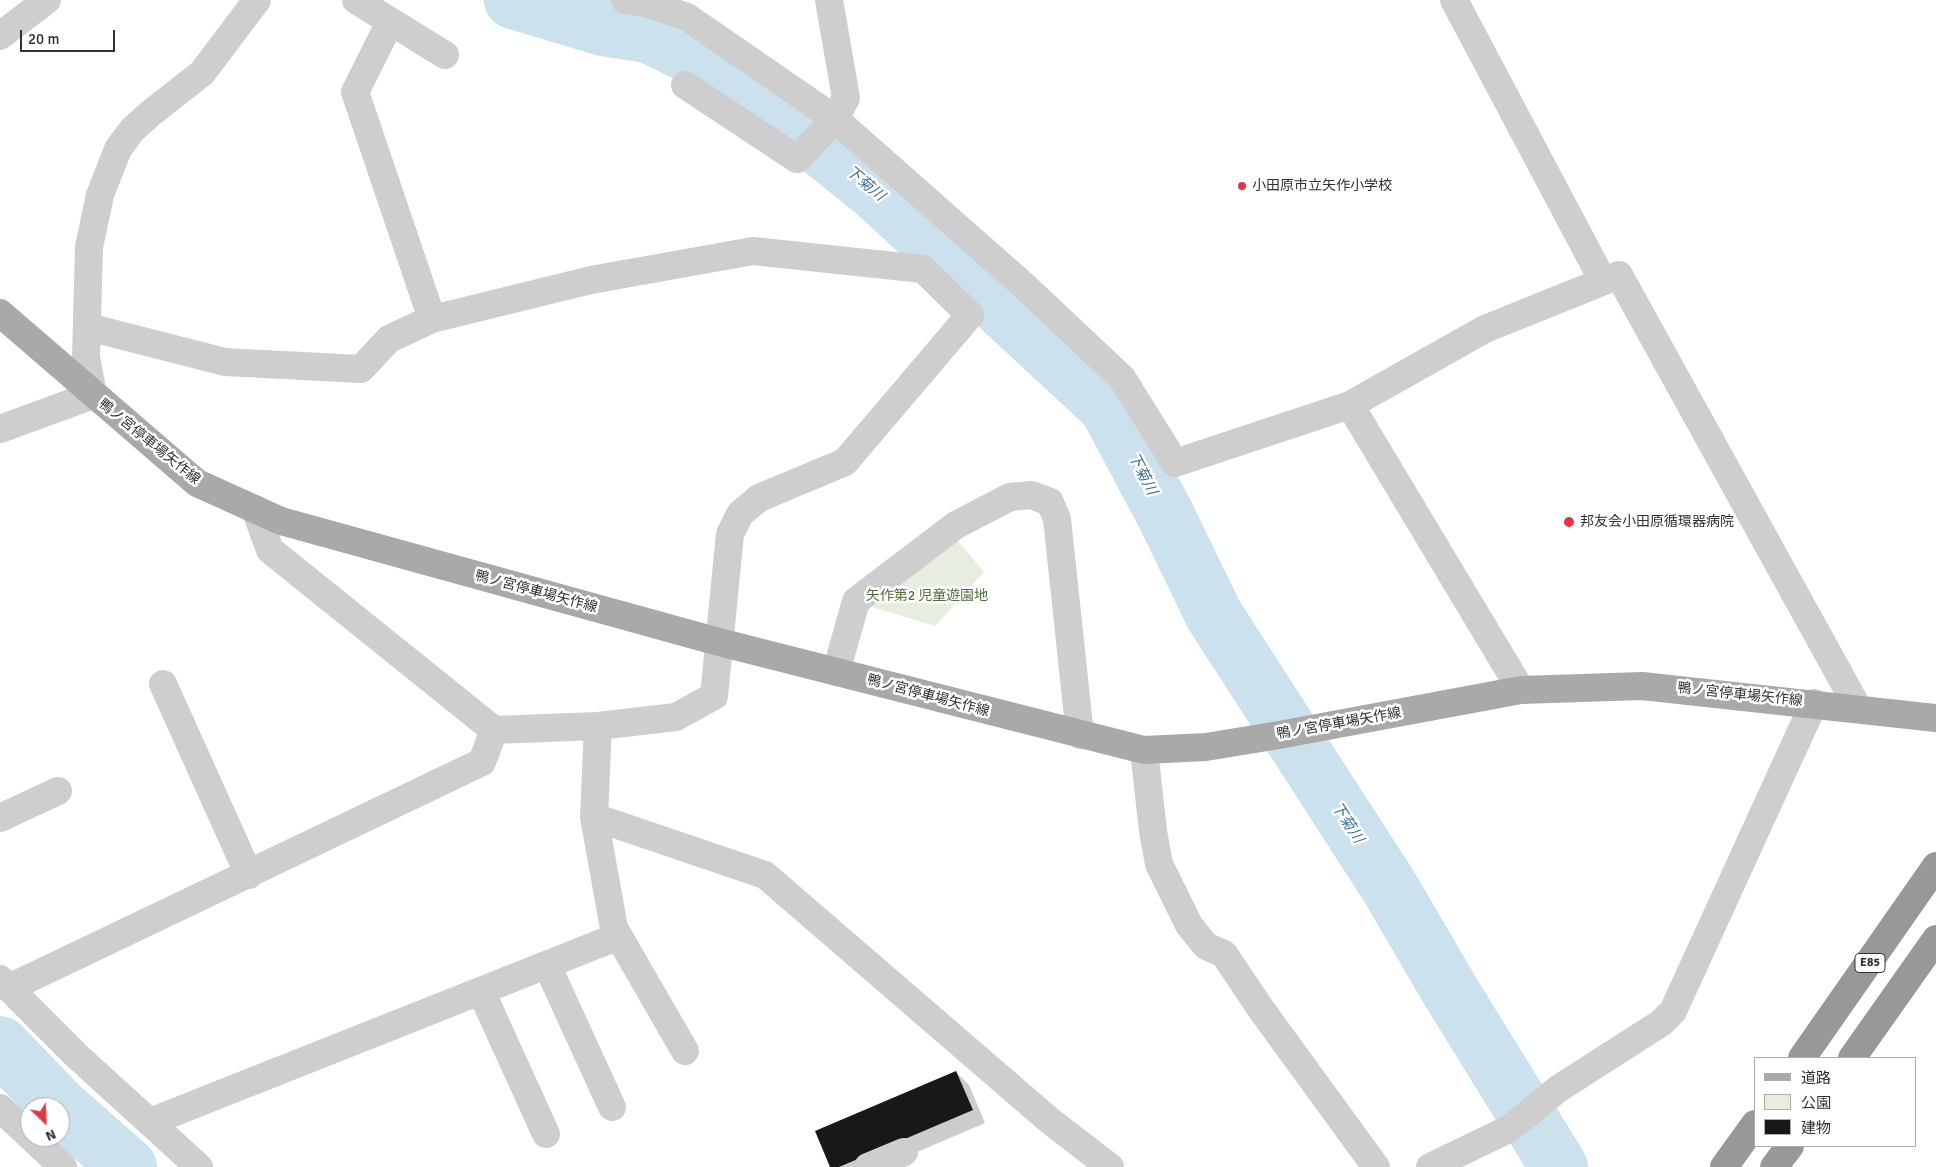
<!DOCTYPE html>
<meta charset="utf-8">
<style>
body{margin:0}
#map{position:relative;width:1936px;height:1167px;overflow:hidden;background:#fff;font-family:Signika,"Noto Sans JP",sans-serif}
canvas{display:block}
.legend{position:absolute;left:1754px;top:1057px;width:162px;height:90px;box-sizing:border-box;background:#fff;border:1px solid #adadad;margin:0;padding:6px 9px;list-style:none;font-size:15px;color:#313131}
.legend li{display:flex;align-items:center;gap:10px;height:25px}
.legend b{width:25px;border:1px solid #adadad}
.north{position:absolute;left:20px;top:1097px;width:50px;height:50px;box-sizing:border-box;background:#fff;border:1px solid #adadad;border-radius:50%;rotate:156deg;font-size:14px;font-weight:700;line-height:20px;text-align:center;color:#313131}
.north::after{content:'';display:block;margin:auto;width:18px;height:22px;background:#e83344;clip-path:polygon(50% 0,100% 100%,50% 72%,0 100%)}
.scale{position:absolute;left:20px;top:30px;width:95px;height:22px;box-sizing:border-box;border:2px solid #313131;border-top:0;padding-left:6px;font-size:15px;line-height:18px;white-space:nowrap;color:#313131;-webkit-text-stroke:4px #fff;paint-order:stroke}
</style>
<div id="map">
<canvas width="1936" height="1167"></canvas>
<ul class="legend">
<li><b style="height:6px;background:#a9a9a9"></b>道路</li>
<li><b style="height:14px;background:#e7eddf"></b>公園</li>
<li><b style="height:14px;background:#181818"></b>建物</li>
</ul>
<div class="north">N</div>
<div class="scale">20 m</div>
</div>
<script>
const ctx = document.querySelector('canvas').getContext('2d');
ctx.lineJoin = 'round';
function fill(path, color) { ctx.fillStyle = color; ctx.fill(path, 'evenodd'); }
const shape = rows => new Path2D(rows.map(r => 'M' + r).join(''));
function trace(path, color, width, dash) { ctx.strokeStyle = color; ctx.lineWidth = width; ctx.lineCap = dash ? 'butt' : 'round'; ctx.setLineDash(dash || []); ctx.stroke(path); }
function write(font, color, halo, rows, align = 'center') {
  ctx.font = font + ' Signika,"Noto Sans JP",sans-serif'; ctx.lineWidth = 5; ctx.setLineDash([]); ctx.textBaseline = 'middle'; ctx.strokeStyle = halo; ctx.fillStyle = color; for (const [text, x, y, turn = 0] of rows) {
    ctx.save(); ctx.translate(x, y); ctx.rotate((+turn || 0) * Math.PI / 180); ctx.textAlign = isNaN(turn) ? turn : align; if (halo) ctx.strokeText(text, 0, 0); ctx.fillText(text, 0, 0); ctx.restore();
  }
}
fill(shape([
 [957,540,984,572,935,626,872,607]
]), '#e7eddf');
fill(shape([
 [956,1072,969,1085,985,1123,882,1167,831,1167]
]), '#0003');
trace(shape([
 [513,0,603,27,648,34,692,55,790,123,877,193,1108,407,1165,514,1214,615,1390,888,1452,994,1559,1167],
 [0,1045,60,1107],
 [60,1107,128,1167]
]), '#cbe1ed', 58);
fill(shape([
 [956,1071,973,1110,839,1167,830,1167,815,1131]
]), '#181818');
trace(shape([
 [356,0,445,55],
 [625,0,645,3,687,17,835,119,1022,284,1122,378,1175,463,1350,405,1521,690],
 [1454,0,1603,281],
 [390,22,355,92,432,319],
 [0,36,47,0],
 [685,85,797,159,835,119,846,98,829,0],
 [1350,405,1485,329,1619,275,1858,708],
 [0,429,93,395,86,357,89,247,100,195,118,149,132,130,151,113,202,73,257,0],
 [255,509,270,550,494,730],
 [836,672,856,601,956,525,1010,497,1031,495,1050,502,1057,519,1080,735],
 [163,684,249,875],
 [598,726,594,817,614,928,685,1051],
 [1144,750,1153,831,1159,864,1189,925,1206,946,1224,954,1263,1012,1376,1167],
 [594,817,765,875,1049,1120,1110,1167],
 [0,818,58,791],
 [547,965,612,1107],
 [0,979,77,1056,199,1167],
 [9,988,482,762,494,730,598,726,676,717,714,696,730,534,740,514,759,498,845,462,970,315,923,269,753,251,591,280,432,319,389,339,361,369,225,362,88,327],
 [481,991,546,1134],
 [0,1108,30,1136],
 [150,1122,619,936],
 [31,1137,63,1167],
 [868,1167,904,1152],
 [1430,1167,1509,1129,1558,1089,1661,1023,1673,1011,1814,703]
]), '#cecece', 28);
trace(shape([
 [0,313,197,483,281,521,719,642,1144,750,1206,747,1279,735,1521,690,1642,686,1936,718]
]), '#a9a9a9', 28);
trace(shape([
 [1802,1058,1936,866],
 [1852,1058,1936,939],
 [1724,1167,1755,1124],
 [1774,1167,1790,1146]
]), '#989898', 28);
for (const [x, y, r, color] of [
 [1242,186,5,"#e83344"],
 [1569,522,6,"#e83344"]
]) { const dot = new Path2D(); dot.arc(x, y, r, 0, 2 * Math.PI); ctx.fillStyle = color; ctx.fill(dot); trace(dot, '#fff', 2); }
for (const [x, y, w] of [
 [1870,963,30]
]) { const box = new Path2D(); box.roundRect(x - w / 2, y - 9.5, w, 19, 4); ctx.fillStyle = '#fff'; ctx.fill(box); trace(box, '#313131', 1); }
write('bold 12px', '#313131', null, [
 ["E85",1870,963]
]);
write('14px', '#313131', '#fff', [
 ["小田原市立矢作小学校",1252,186],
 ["邦友会小田原循環器病院",1580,522]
], 'left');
write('14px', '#313131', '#fff', [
 ["鴨ノ宮停車場矢作線",149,442,39],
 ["鴨ノ宮停車場矢作線",536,592,15],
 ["鴨ノ宮停車場矢作線",1740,695,6],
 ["鴨ノ宮停車場矢作線",928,696,15],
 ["鴨ノ宮停車場矢作線",1339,724,-10]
]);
write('14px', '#556d3d', '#fff', [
 ["矢作第2 児童遊園地",927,596]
]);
write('italic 15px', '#3d7495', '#fff', [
 ["下菊川",865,184,40],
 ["下菊川",1142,474,63],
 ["下菊川",1347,823,57]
]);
</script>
